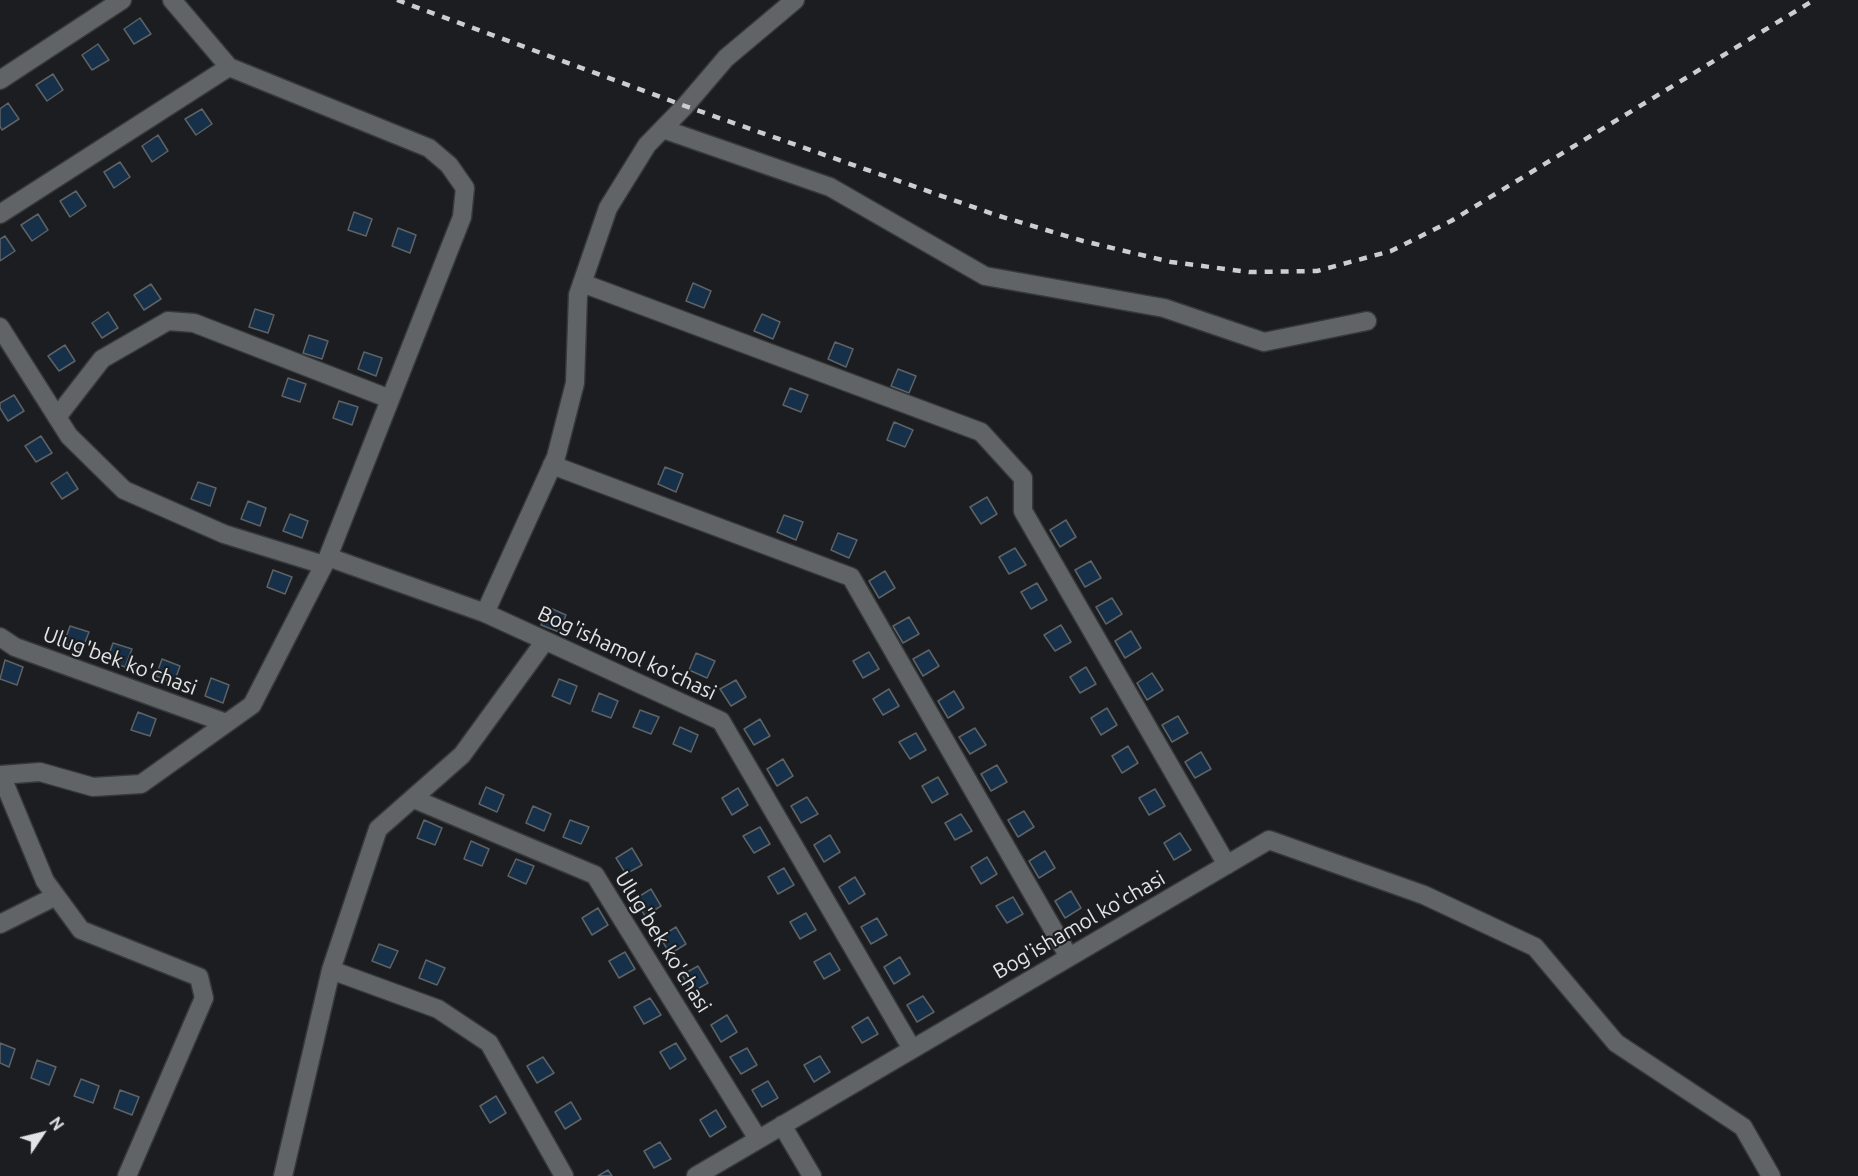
<!DOCTYPE html>
<style>
body{margin:0}
#map{position:relative;width:1858px;height:1176px;overflow:hidden;background:#1b1d20;font-family:Ubuntu,sans-serif}
canvas{display:block}
.north{position:absolute;left:12px;top:1104px;width:60px;height:60px;-webkit-text-stroke:4px #1b1d20;paint-order:stroke;rotate:55deg;font-size:16px;font-weight:700;line-height:24px;text-align:center;color:#e1e3e4}
.north::after{content:'';display:block;margin:auto;width:21px;height:27px;background:#e1e3e4;clip-path:polygon(50% 0,100% 100%,50% 72%,0 100%)}
</style>
<div id="map">
<canvas width="1858" height="1176"></canvas>
<div class="north">N</div>
</div>
<script>
const ctx = document.querySelector('canvas').getContext('2d');
ctx.lineJoin = 'round';
function fill(path, color) { ctx.fillStyle = color; ctx.fill(path, 'evenodd'); }
const shape = rows => new Path2D(rows.map(r => 'M' + r).join(''));
function trace(path, color, width, dash) { ctx.strokeStyle = color; ctx.lineWidth = width; ctx.lineCap = dash ? 'butt' : 'round'; ctx.setLineDash(dash || []); ctx.stroke(path); }
function write(font, color, halo, rows, align = 'center') {
  ctx.font = font + ' Ubuntu,sans-serif'; ctx.lineWidth = 4.5; ctx.setLineDash([]); ctx.textBaseline = 'middle'; ctx.strokeStyle = halo; ctx.fillStyle = color; for (const [text, x, y, turn = 0] of rows) {
    ctx.save(); ctx.translate(x, y); ctx.rotate((+turn || 0) * Math.PI / 180); ctx.textAlign = isNaN(turn) ? turn : align; if (halo) ctx.strokeText(text, 0, 0); ctx.fillText(text, 0, 0); ctx.restore();
  }
}
const building = shape([
 [140,18,151,34,134,44,124,29,140,18],
 [98,44,109,60,92,70,82,55,98,44],
 [53,74,63,90,47,101,36,85,53,74],
 [8,103,19,119,2,130,0,126,0,109,8,103],
 [202,109,212,124,196,135,185,119,202,109],
 [158,135,168,151,152,162,142,146,158,135],
 [120,162,130,177,114,188,104,172,120,162],
 [76,191,86,206,70,217,60,201,76,191],
 [354,212,372,219,366,236,348,230,354,212],
 [38,214,48,230,32,241,21,225,38,214],
 [398,228,416,235,410,253,392,246,398,228],
 [5,236,15,251,0,261,0,239,5,236],
 [693,283,711,291,704,308,686,301,693,283],
 [151,284,161,299,144,310,134,295,151,284],
 [255,309,274,315,268,333,249,327,255,309],
 [108,312,118,328,102,338,92,323,108,312],
 [762,314,780,322,773,339,754,331,762,314],
 [309,335,328,341,322,359,303,353,309,335],
 [835,342,853,349,846,367,828,359,835,342],
 [65,345,75,361,59,371,48,356,65,345],
 [364,352,382,358,376,376,358,369,364,352],
 [898,369,916,376,909,393,891,386,898,369],
 [288,378,306,384,300,402,282,396,288,378],
 [790,388,808,395,801,412,783,405,790,388],
 [14,395,24,411,8,421,0,408,0,403,14,395],
 [339,401,358,407,352,425,333,418,339,401],
 [894,422,913,430,905,447,887,440,894,422],
 [41,436,52,453,36,462,25,446,41,436],
 [665,467,683,474,676,492,658,484,665,467],
 [67,472,78,489,62,499,51,483,67,472],
 [198,482,216,488,210,506,191,499,198,482],
 [987,497,997,514,981,524,970,507,987,497],
 [248,501,266,508,260,526,241,519,248,501],
 [290,514,308,521,302,538,283,531,290,514],
 [784,515,803,522,796,540,777,532,784,515],
 [1066,520,1076,537,1060,547,1050,530,1066,520],
 [838,533,857,540,849,558,831,550,838,533],
 [1015,548,1026,565,1009,574,999,557,1015,548],
 [1091,561,1101,578,1085,587,1075,570,1091,561],
 [273,570,292,577,285,594,267,587,273,570],
 [885,571,895,588,879,598,869,581,885,571],
 [1037,583,1047,600,1031,609,1021,592,1037,583],
 [1112,598,1122,614,1106,624,1096,607,1112,598],
 [548,607,566,615,559,632,541,625,548,607],
 [909,617,919,634,903,643,893,626,909,617],
 [1061,625,1071,642,1055,651,1044,635,1061,625],
 [70,626,89,632,82,650,64,643,70,626],
 [1131,631,1141,648,1125,658,1115,641,1131,631],
 [113,643,132,649,125,667,107,660,113,643],
 [929,650,939,666,923,676,913,659,929,650],
 [869,652,879,669,863,678,853,661,869,652],
 [696,653,715,661,707,678,689,670,696,653],
 [162,659,180,666,174,683,156,676,162,659],
 [5,660,23,667,17,685,0,679,5,660],
 [1086,667,1096,684,1080,693,1070,677,1086,667],
 [1152,673,1163,690,1147,700,1137,683,1152,673],
 [211,678,229,685,223,703,205,696,211,678],
 [559,679,577,686,570,704,552,696,559,679],
 [736,680,746,697,731,706,720,689,736,680],
 [889,689,899,706,883,715,873,699,889,689],
 [954,691,964,708,948,718,938,701,954,691],
 [599,693,618,701,611,718,592,711,599,693],
 [1107,708,1117,725,1101,735,1091,718,1107,708],
 [640,710,659,717,651,734,633,727,640,710],
 [138,712,156,719,150,736,131,730,138,712],
 [1178,716,1188,733,1172,742,1162,725,1178,716],
 [760,719,770,736,754,745,744,729,760,719],
 [680,727,698,735,691,752,673,744,680,727],
 [975,728,986,745,970,754,959,737,975,728],
 [916,733,926,750,910,759,899,742,916,733],
 [1128,746,1138,763,1122,773,1112,756,1128,746],
 [1201,752,1211,769,1195,778,1185,762,1201,752],
 [783,759,793,776,777,786,767,769,783,759],
 [997,765,1007,782,991,791,981,774,997,765],
 [938,777,948,794,932,803,922,786,938,777],
 [486,787,504,795,497,812,479,804,486,787],
 [738,788,748,805,732,815,722,798,738,788],
 [1155,789,1165,806,1149,815,1139,798,1155,789],
 [807,797,818,814,801,823,791,806,807,797],
 [533,806,551,814,544,831,526,823,533,806],
 [1024,811,1034,827,1018,837,1008,820,1024,811],
 [961,814,972,831,955,840,945,823,961,814],
 [424,820,442,828,435,845,417,838,424,820],
 [570,820,589,827,581,844,563,837,570,820],
 [760,827,770,844,754,853,743,836,760,827],
 [1180,833,1191,850,1174,860,1164,843,1180,833],
 [830,835,840,852,824,862,814,845,830,835],
 [471,841,489,849,482,866,464,859,471,841],
 [632,848,642,865,626,874,616,858,632,848],
 [1045,851,1055,868,1039,878,1029,861,1045,851],
 [987,857,997,874,981,884,971,867,987,857],
 [516,859,534,866,526,884,508,876,516,859],
 [784,868,794,885,778,894,768,877,784,868],
 [855,877,865,894,849,904,839,887,855,877],
 [651,889,661,906,645,916,635,899,651,889],
 [1071,891,1081,908,1065,918,1055,901,1071,891],
 [1013,897,1023,914,1007,923,996,906,1013,897],
 [598,908,608,925,592,935,582,918,598,908],
 [806,913,816,930,800,939,790,922,806,913],
 [877,918,887,935,871,944,861,927,877,918],
 [676,927,686,944,670,954,660,937,676,927],
 [379,944,398,951,390,968,372,961,379,944],
 [625,952,635,969,619,978,609,961,625,952],
 [830,953,840,970,824,979,814,962,830,953],
 [900,957,910,974,894,984,884,967,900,957],
 [426,960,445,968,437,985,419,978,426,960],
 [698,966,708,983,692,992,682,975,698,966],
 [923,996,934,1012,917,1022,907,1005,923,996],
 [650,998,661,1015,644,1024,634,1007,650,998],
 [727,1015,737,1032,721,1042,711,1025,727,1015],
 [868,1017,878,1034,862,1043,852,1027,868,1017],
 [0,1043,15,1049,9,1067,0,1063,0,1043],
 [676,1043,686,1059,670,1069,660,1052,676,1043],
 [747,1048,757,1065,741,1074,730,1057,747,1048],
 [820,1056,830,1072,814,1082,804,1065,820,1056],
 [543,1057,554,1073,537,1083,527,1066,543,1057],
 [37,1060,56,1067,49,1085,31,1078,37,1060],
 [81,1079,99,1086,93,1103,74,1096,81,1079],
 [768,1081,778,1098,762,1107,752,1090,768,1081],
 [120,1090,139,1097,132,1115,114,1108,120,1090],
 [496,1096,506,1113,490,1123,480,1106,496,1096],
 [571,1102,581,1119,565,1129,555,1112,571,1102],
 [716,1110,726,1127,710,1137,700,1120,716,1110],
 [660,1142,671,1159,654,1168,644,1151,660,1142],
 [608,1170,612,1176,598,1176,608,1170]
]);
fill(building, '#153048');
trace(building, '#5f6265', 1.5);
const minor = shape([
 [0,80,122,0],
 [663,129,830,187,985,276,1164,308,1264,342,1367,321],
 [0,214,229,67],
 [582,283,981,432,1023,478,1023,511,1227,865],
 [0,327,69,436,124,490,224,534,324,565],
 [57,417,102,359,168,321,194,323,390,399],
 [552,465,851,577,1069,957],
 [328,557,485,613,721,721,912,1049],
 [485,613,556,457,575,383,578,295,608,208,647,145,685,106,726,58,795,0],
 [0,637,15,647,226,723],
 [0,775,40,772,93,787,141,784,252,705,328,557,462,217,465,188,449,165,429,148,229,67,172,0],
 [1,775,45,881,81,930,199,977,204,998,127,1176],
 [414,799,595,875,758,1139],
 [0,924,56,896],
 [331,970,438,1009,489,1043,564,1176],
 [782,1125,812,1176],
 [283,1176,331,970,378,829,462,755,545,641],
 [696,1176,1269,840,1424,895,1535,947,1616,1043,1743,1127,1771,1176]
]);
trace(minor, '#36383a', 21);
trace(minor, '#616467', 18);
trace(shape([
 [397,0,685,106,996,215,1083,241,1171,262,1249,272,1317,271,1391,251,1451,221,1814,0]
]), '#cbcdce', 4.5, [8, 8]);
write('21px', '#e1e3e4', '#1b1d20', [
 ["Bog'ishamol ko'chasi",627,653,25],
 ["Ulug'bek ko'chasi",120,661,20],
 ["Bog'ishamol ko'chasi",1079,925,-30],
 ["Ulug'bek ko'chasi",663,942,58]
]);
</script>
